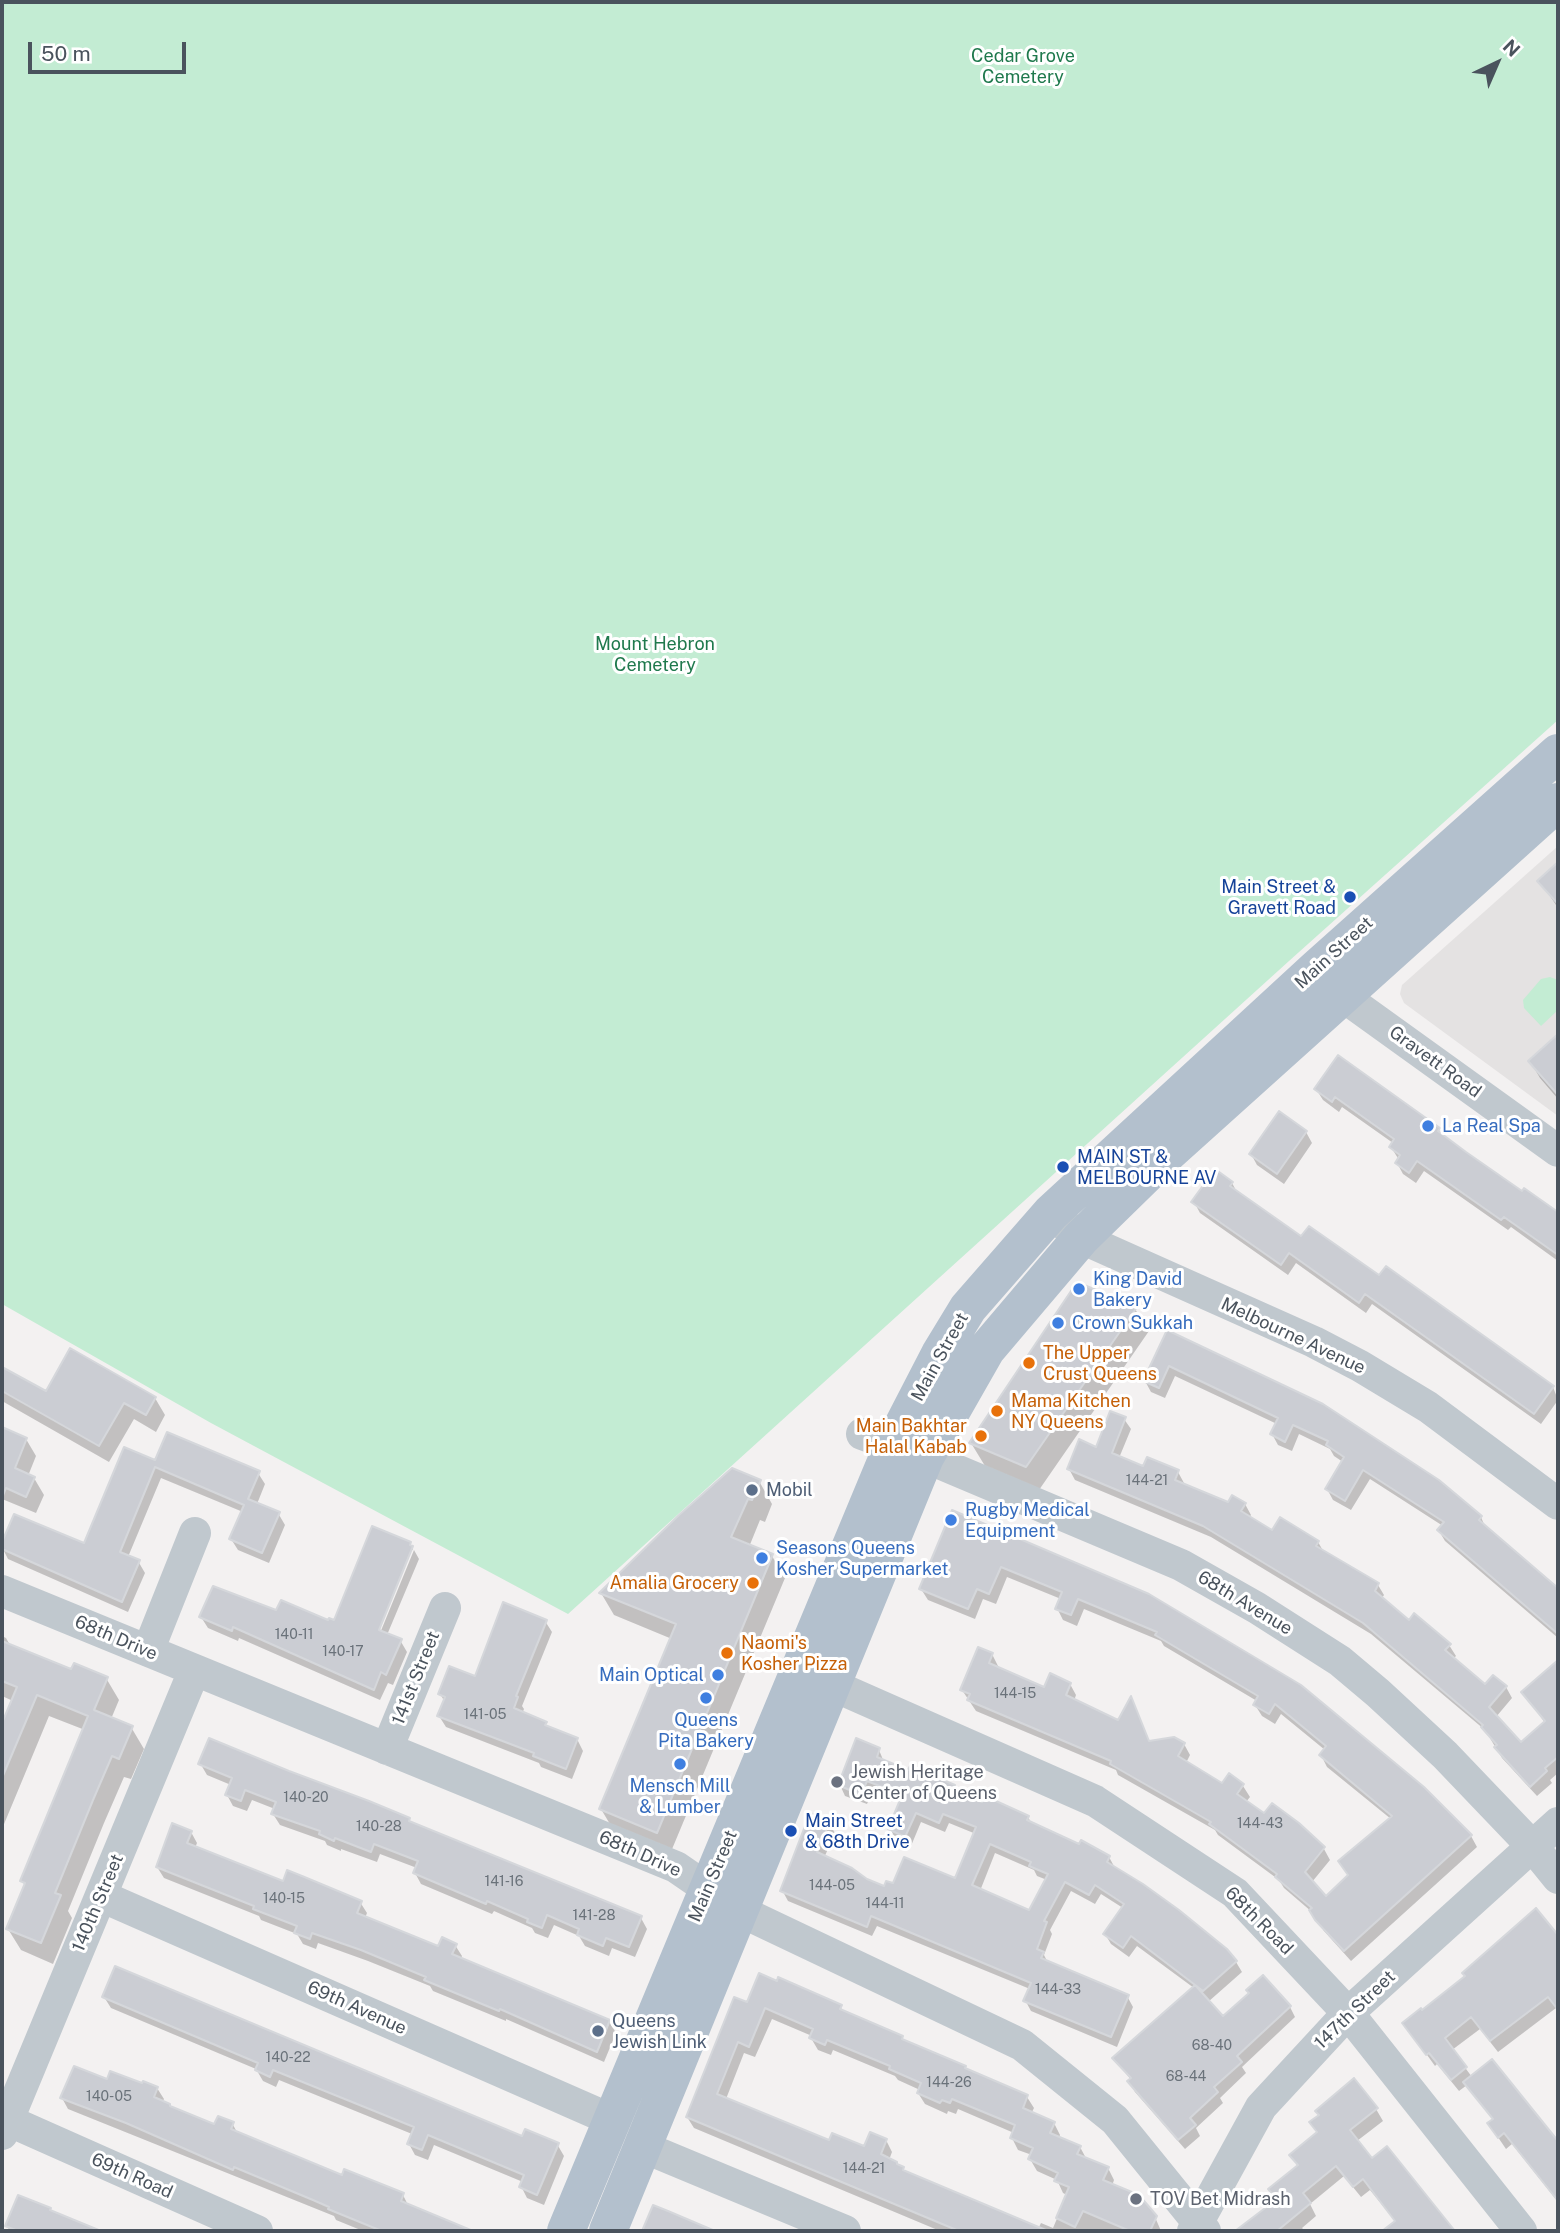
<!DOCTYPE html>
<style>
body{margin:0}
#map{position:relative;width:1560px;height:2233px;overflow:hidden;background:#f3f1f1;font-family:"Public Sans",sans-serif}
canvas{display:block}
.frame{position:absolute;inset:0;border:4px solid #4a535d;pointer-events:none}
.north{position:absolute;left:1462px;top:28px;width:70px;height:70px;-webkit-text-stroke:5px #fff;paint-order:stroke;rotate:44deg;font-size:19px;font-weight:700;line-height:28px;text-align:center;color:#4a535d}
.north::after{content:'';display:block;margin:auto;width:24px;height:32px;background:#4a535d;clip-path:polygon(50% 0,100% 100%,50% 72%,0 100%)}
.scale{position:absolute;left:28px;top:42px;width:158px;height:32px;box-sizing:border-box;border:4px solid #4a535d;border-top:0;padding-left:9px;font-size:21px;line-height:24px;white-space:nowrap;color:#4a535d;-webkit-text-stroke:5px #fff;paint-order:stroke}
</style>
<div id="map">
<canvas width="1560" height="2233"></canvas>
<div class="frame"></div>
<div class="north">N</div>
<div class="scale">50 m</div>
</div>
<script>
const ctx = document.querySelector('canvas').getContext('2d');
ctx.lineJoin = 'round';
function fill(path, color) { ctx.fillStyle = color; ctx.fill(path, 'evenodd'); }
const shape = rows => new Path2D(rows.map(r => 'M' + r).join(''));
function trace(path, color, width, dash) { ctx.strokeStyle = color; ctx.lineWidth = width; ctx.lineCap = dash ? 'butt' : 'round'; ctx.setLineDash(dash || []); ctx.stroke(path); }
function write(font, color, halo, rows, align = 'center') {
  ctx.font = font + ' "Public Sans",sans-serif'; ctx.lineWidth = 6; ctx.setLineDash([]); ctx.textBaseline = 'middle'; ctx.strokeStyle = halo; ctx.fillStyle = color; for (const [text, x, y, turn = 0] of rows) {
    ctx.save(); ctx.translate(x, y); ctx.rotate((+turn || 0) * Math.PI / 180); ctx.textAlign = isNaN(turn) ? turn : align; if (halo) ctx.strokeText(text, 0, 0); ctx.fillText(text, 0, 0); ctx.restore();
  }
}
fill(shape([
 [1558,846,1558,1116,1404,1003,1400,994,1402,985]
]), '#e4e2e2');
fill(shape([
 [2,2,1558,2,1558,720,1289,961,568,1614,211,1423,2,1304],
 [1550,977,1558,980,1558,1010,1541,1026,1524,1008,1523,1000,1541,979]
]), '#c3ecd3');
fill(shape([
 [1558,864,1558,908,1540,881],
 [1558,1036,1558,1099,1540,1078,1530,1061],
 [1338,1058,1439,1130,1444,1138,1522,1193,1525,1190,1558,1214,1558,1261,1511,1227,1508,1230,1424,1171,1416,1183,1403,1174,1397,1163,1399,1160,1391,1147,1393,1143,1342,1107,1339,1112,1323,1100,1316,1089],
 [1306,1132,1312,1143,1284,1184,1257,1165,1251,1154],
 [1232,1183,1238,1194,1302,1239,1380,1277,1553,1387,1558,1400,1541,1424,1372,1304,1366,1313,1296,1263,1288,1275,1200,1213,1194,1202],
 [1135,1309,1149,1331,1039,1490,985,1466,971,1443],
 [1168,1333,1481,1517,1486,1529,1558,1590,1558,1638,1445,1541,1439,1531,1443,1526,1370,1479,1351,1510,1333,1500,1327,1489,1343,1462,1334,1456,1330,1449,1299,1434,1292,1451,1278,1445,1272,1434,1277,1424,1175,1376,1165,1398,1151,1392,1145,1381],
 [2,1369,46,1394,155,1398,165,1415,156,1432,134,1419,109,1462,2,1401],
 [1124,1419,1131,1429,1119,1458,1144,1468,1178,1472,1184,1483,1183,1485,1229,1504,1245,1504,1251,1515,1249,1518,1273,1532,1318,1542,1325,1554,1378,1585,1384,1595,1382,1598,1409,1622,1449,1645,1456,1656,1453,1659,1486,1686,1506,1687,1512,1698,1496,1717,1521,1744,1545,1723,1523,1692,1558,1660,1558,1773,1550,1780,1552,1783,1537,1796,1502,1758,1485,1730,1371,1634,1211,1537,1075,1480,1069,1469,1097,1449],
 [2,1429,26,1439,36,1456,28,1476,34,1478,44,1495,36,1513,2,1499],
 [156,1463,258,1473,265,1484,257,1504,278,1513,285,1525,269,1563,238,1550,231,1539,243,1512,161,1478,128,1557,138,1561,145,1573,128,1612,8,1559,2,1547,15,1517,85,1546],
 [759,1481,772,1504,765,1522,760,1520,749,1547,772,1556,785,1578,670,1854,614,1831,601,1809,672,1639,614,1615,601,1593],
 [953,1512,1148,1596,1471,1836,1477,1847,1351,1961,1324,1931,1312,1912,1284,1888,1279,1880,1218,1835,1215,1830,1118,1775,1116,1770,976,1711,962,1690,992,1654,998,1666,997,1669,1045,1690,1070,1684,1076,1695,1074,1701,1118,1722,1131,1700,1150,1743,1184,1744,1190,1755,1186,1763,1222,1785,1229,1776,1243,1786,1250,1797,1246,1802,1265,1816,1297,1824,1324,1849,1330,1860,1312,1882,1326,1898,1350,1877,1391,1819,1327,1767,1321,1755,1325,1750,1281,1714,1275,1724,1262,1716,1255,1705,1257,1701,1164,1646,1161,1641,1084,1609,1077,1626,1063,1620,1057,1608,1061,1599,1007,1577,996,1604,983,1599,975,1619,928,1600,921,1589],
 [410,1543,413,1550,410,1550,374,1637,378,1638,414,1550,419,1559,387,1635,400,1640,407,1652,393,1685,388,1683,380,1700,239,1638,238,1641,208,1628,201,1617,277,1612,334,1622],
 [545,1621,552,1632,522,1706,524,1709,522,1714,545,1723,548,1728,577,1739,583,1751,572,1779,541,1767,539,1763,446,1727,439,1716,445,1702,440,1694,476,1679],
 [2,1636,6,1638,11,1647,72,1672,106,1678,119,1700,111,1719,131,1727,144,1749,131,1779,124,1777,104,1823,68,1911,72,1918,53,1964,21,1950,8,1929,26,1887,22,1881,85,1730,49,1716,2,1829,2,1725,13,1701,2,1696],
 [879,1750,884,1762,954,1786,958,1794,983,1804,1028,1817,1032,1824,1109,1857,1115,1868,1225,1950,1236,1962,1242,1972,1208,2002,1223,2019,1290,2007,1295,2017,1242,2067,1246,2073,1220,2098,1223,2103,1196,2128,1200,2136,1185,2149,1135,2092,1129,2081,1131,2080,1115,2059,1194,1988,1137,1946,1129,1957,1111,1944,1105,1934,1123,1908,1101,1894,1095,1904,1071,1891,1050,1930,1052,1934,1044,1955,1048,1963,1127,1996,1133,2007,1117,2047,1031,2011,1025,2000,1030,1989,877,1926,872,1936,788,1901,782,1890,829,1823,835,1833,824,1858,866,1880,885,1888,956,1880,976,1834,949,1823,945,1832,921,1822,911,1846,896,1839,890,1829,901,1802,873,1790,867,1804,845,1796,840,1785],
 [995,1853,1034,1870,1037,1876,1047,1880,1030,1913,980,1891],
 [200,1763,408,1820,411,1824,641,1918,647,1929,635,1957,612,1948,609,1956,585,1946,579,1936,554,1925,548,1938,535,1933,532,1928,494,1911,492,1914,421,1884,415,1873,417,1868,380,1854,377,1862,341,1849,341,1851,327,1845,325,1841,280,1825,273,1814,275,1809,252,1800,247,1811,233,1806,227,1795,231,1785,207,1775],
 [191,1832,197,1843,195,1848,284,1883,360,1902,367,1913,365,1918,439,1948,455,1945,462,1956,461,1959,609,2021,616,2033,604,2062,506,2019,506,2021,433,1991,430,1986,368,1961,318,1943,316,1949,303,1944,297,1934,261,1920,259,1916,164,1878,157,1867],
 [1536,1910,1558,1938,1558,2011,1556,2008,1498,2052,1480,2029,1452,2050,1472,2077,1492,2061,1558,2144,1558,2202,1512,2144,1506,2149,1489,2124,1494,2121,1467,2085,1459,2091,1437,2064,1435,2066,1404,2023,1422,2013,1467,1977],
 [104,1997,523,2139,557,2144,564,2156,544,2205,527,2198,521,2186,523,2182,434,2145,428,2160,415,2155,409,2144,412,2134,279,2080,276,2087,263,2081,256,2069,111,2008],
 [748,2005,840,2006,844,2013,902,2037,904,2042,966,2071,1027,2097,1034,2108,1031,2114,1054,2123,1060,2135,1059,2138,1080,2147,1087,2160,1108,2168,1114,2180,1112,2186,1155,2217,1161,2231,940,2231,694,2128,687,2117],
 [772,2019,812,2036,811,2038,818,2050,831,2055,833,2050,895,2076,898,2080,920,2090,918,2093,925,2104,947,2114,948,2111,956,2114,958,2109,1014,2133,1012,2138,1018,2150,1032,2155,1030,2159,1037,2171,1057,2180,1063,2193,1067,2195,1053,2228,1041,2223,1038,2229,906,2173,903,2168,889,2160,892,2152,886,2140,865,2148,830,2142,726,2099,744,2053,755,2057],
 [107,2081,157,2088,164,2099,162,2103,171,2108,215,2126,232,2123,238,2134,343,2177,403,2195,409,2207,467,2231,363,2231,336,2220,334,2216,68,2109,62,2098],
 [1376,2109,1383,2121,1357,2141,1372,2160,1387,2149,1453,2231,1396,2231,1393,2225,1396,2222,1370,2190,1361,2197,1344,2176,1310,2204,1316,2216,1302,2228,1305,2231,1251,2231,1247,2224,1277,2201,1271,2189,1298,2167,1292,2156],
 [81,2225,99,2231,10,2231,7,2226]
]), '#0003');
const building = shape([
 [1558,862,1558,904,1537,881,1558,862],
 [1558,1034,1558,1095,1528,1061,1558,1034],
 [1338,1055,1440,1128,1438,1131,1466,1152,1522,1191,1524,1188,1558,1212,1558,1255,1504,1217,1501,1220,1417,1161,1409,1173,1395,1163,1400,1155,1389,1147,1394,1139,1335,1097,1332,1102,1314,1089,1338,1055],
 [1279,1111,1307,1131,1277,1174,1249,1154,1279,1111],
 [1215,1169,1233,1182,1230,1186,1301,1236,1309,1226,1379,1275,1386,1266,1554,1386,1534,1414,1365,1294,1359,1303,1289,1253,1281,1265,1191,1202,1215,1169],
 [1077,1282,1137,1307,1026,1467,969,1443,1077,1282],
 [1167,1330,1323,1404,1439,1480,1482,1516,1479,1520,1558,1588,1558,1634,1437,1530,1444,1522,1363,1470,1345,1501,1325,1489,1344,1457,1326,1445,1328,1441,1293,1425,1285,1442,1270,1434,1278,1418,1169,1366,1159,1388,1143,1381,1167,1330],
 [70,1348,156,1397,146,1415,124,1403,99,1446,2,1391,2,1367,46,1391,70,1348],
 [1110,1411,1126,1417,1112,1453,1143,1466,1147,1457,1179,1470,1175,1480,1228,1502,1232,1495,1246,1503,1241,1511,1272,1530,1280,1517,1319,1541,1316,1546,1379,1583,1375,1591,1409,1620,1414,1613,1451,1644,1445,1650,1485,1684,1493,1675,1507,1686,1489,1707,1521,1742,1545,1721,1521,1692,1558,1660,1558,1757,1545,1768,1547,1771,1530,1787,1494,1747,1497,1745,1481,1727,1483,1725,1363,1623,1203,1526,1067,1469,1079,1439,1096,1447,1110,1411],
 [2,1427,27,1438,15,1468,35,1477,26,1497,6,1488,2,1498,2,1427],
 [167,1432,260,1471,248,1499,280,1512,262,1553,229,1539,244,1505,155,1467,120,1552,140,1560,122,1602,2,1549,2,1542,14,1514,84,1543,124,1447,155,1460,167,1432],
 [732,1468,761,1480,752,1500,748,1499,731,1537,773,1554,657,1833,599,1809,676,1624,599,1593,679,1515,732,1468],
 [952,1510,1149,1594,1301,1685,1424,1787,1472,1835,1344,1951,1315,1920,1309,1910,1312,1908,1275,1877,1277,1874,1209,1824,1211,1822,1110,1764,1111,1761,967,1700,970,1694,960,1690,978,1647,993,1653,989,1663,1044,1687,1050,1673,1071,1683,1066,1695,1118,1720,1131,1696,1149,1741,1174,1737,1185,1743,1178,1756,1222,1783,1229,1773,1244,1784,1237,1794,1264,1813,1272,1803,1299,1823,1325,1847,1305,1872,1326,1896,1348,1875,1338,1861,1392,1816,1319,1755,1326,1746,1275,1704,1269,1714,1253,1705,1258,1696,1155,1635,1157,1632,1078,1599,1071,1615,1055,1609,1062,1592,1001,1567,989,1594,977,1589,968,1609,919,1589,952,1510],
 [372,1526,411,1542,410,1545,413,1546,379,1630,402,1639,386,1675,381,1672,374,1690,233,1627,232,1631,199,1617,213,1586,276,1610,281,1600,328,1620,329,1618,334,1620,372,1526],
 [503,1602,547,1620,516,1696,518,1697,514,1708,547,1722,545,1725,578,1738,566,1769,533,1756,534,1753,437,1716,445,1697,438,1694,449,1666,475,1676,503,1602],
 [2,1641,71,1669,74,1663,108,1677,94,1710,133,1726,119,1759,112,1756,93,1800,55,1893,61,1895,41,1943,6,1929,25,1883,20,1881,88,1716,37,1695,2,1778,2,1723,17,1687,2,1681,2,1641],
 [209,1738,289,1771,369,1801,410,1818,409,1821,642,1916,629,1947,606,1938,603,1946,577,1935,579,1929,547,1915,542,1928,527,1922,528,1919,487,1901,486,1904,413,1873,418,1861,374,1844,371,1852,335,1838,334,1841,319,1834,320,1831,271,1814,276,1802,245,1790,241,1801,225,1795,232,1778,198,1764,209,1738],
 [856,1738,880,1748,877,1757,908,1770,910,1766,955,1785,953,1790,982,1802,985,1796,1029,1816,1027,1820,1079,1844,1081,1840,1110,1856,1107,1862,1143,1884,1179,1910,1227,1949,1237,1961,1203,1991,1131,1936,1123,1948,1103,1934,1124,1904,1095,1885,1089,1895,1065,1882,1044,1921,1047,1922,1037,1949,1044,1952,1041,1958,1129,1995,1111,2037,1023,2001,1031,1983,871,1916,867,1927,780,1891,810,1813,830,1821,817,1852,852,1868,867,1879,884,1886,886,1881,893,1883,904,1857,955,1878,976,1827,943,1814,939,1823,916,1813,905,1837,888,1829,902,1795,867,1781,861,1795,838,1785,856,1738],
 [990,1844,1031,1862,1029,1866,1048,1874,1029,1910,972,1885,990,1844],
 [172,1823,192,1831,187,1843,283,1881,287,1870,302,1876,362,1901,357,1913,438,1946,442,1937,457,1944,452,1954,610,2020,597,2052,500,2009,499,2011,424,1980,426,1977,361,1950,312,1933,310,1939,294,1933,297,1926,253,1909,254,1906,156,1867,172,1823],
 [1536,1908,1558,1935,1558,2010,1548,1997,1490,2041,1471,2017,1445,2038,1467,2067,1451,2080,1429,2053,1426,2055,1402,2023,1421,2008,1422,2010,1465,1976,1462,1973,1536,1908],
 [115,1966,522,2136,525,2129,559,2143,537,2195,519,2187,524,2175,428,2135,422,2150,407,2144,414,2127,273,2070,270,2077,255,2070,258,2063,102,1997,115,1966],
 [759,1973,777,1981,778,1977,842,2005,840,2009,903,2036,902,2039,966,2066,965,2068,1028,2095,1023,2108,1055,2122,1050,2133,1081,2146,1077,2154,1109,2167,1103,2180,1139,2195,1157,2216,1150,2231,1130,2231,1083,2211,1075,2227,1056,2218,1069,2187,1054,2181,1058,2173,1028,2159,1033,2148,1010,2138,1015,2125,952,2099,950,2103,942,2100,940,2103,917,2093,921,2083,889,2069,890,2066,827,2040,825,2045,809,2038,813,2029,765,2008,749,2047,738,2042,717,2094,829,2140,832,2133,864,2146,870,2132,887,2139,881,2154,897,2162,897,2164,904,2167,903,2170,1048,2231,959,2231,686,2117,734,1997,747,2002,759,1973],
 [1263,1975,1291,2006,1237,2056,1242,2062,1214,2087,1218,2092,1190,2118,1196,2125,1178,2140,1127,2081,1131,2078,1112,2058,1195,1985,1223,2016,1249,1993,1246,1990,1263,1975],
 [1492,2059,1558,2141,1558,2201,1504,2133,1498,2138,1487,2123,1493,2119,1463,2082,1492,2059],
 [74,2066,107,2079,110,2071,142,2083,143,2081,158,2087,154,2097,170,2104,170,2106,214,2124,218,2116,234,2122,231,2129,342,2175,344,2169,404,2193,401,2201,473,2231,382,2231,372,2227,328,2209,329,2207,313,2200,234,2167,233,2170,126,2123,60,2098,74,2066],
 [1354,2078,1378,2108,1350,2130,1372,2158,1387,2146,1455,2231,1382,2231,1395,2221,1363,2179,1353,2187,1336,2166,1303,2193,1311,2203,1277,2231,1235,2231,1277,2199,1268,2189,1298,2165,1289,2155,1317,2132,1309,2122,1319,2115,1315,2111,1354,2078],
 [18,2195,51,2208,50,2210,101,2231,18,2231,5,2226,18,2195],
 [653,2205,668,2211,715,2231,642,2231,653,2205]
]);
fill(building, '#cbcdd3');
trace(building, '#d5d7db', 2);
trace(shape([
 [1326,979,1344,997,1558,1151],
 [1065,1225,1081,1238,1314,1342,1360,1366,1428,1407,1558,1504],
 [862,1434,925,1457,1181,1565,1257,1608,1340,1661,1378,1693,1445,1755,1532,1846,1558,1878],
 [2,1591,676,1867,740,1911,1022,2045,1115,2120,1205,2231],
 [148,1651,195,1533],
 [832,1685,1095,1801,1235,1893,1348,2013,1521,2231],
 [387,1749,445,1608],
 [101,1896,612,2120],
 [7,2120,257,2231],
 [2,2134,194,1671],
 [643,2147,845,2231],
 [1193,2231,1261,2107,1348,2013,1558,1823]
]), '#c0c8ce', 32);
trace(shape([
 [566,2231,893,1445,940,1354,968,1308,1051,1213,1316,969,1558,753],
 [608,2231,925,1457,986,1350,1081,1238,1168,1153,1558,802]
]), '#b3c0cd', 38);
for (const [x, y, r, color] of [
 [1350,897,7,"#1a4fb4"],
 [1428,1126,7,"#3f7fe0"],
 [1063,1167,7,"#1a4fb4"],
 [1079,1289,7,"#3f7fe0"],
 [1058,1323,7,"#3f7fe0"],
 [1029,1363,7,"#e8710a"],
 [997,1411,7,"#e8710a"],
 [981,1436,7,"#e8710a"],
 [752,1490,7,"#5c6f8a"],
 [951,1520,7,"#3f7fe0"],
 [762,1558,7,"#3f7fe0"],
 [753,1583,7,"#e8710a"],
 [727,1653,7,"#e8710a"],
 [718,1675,7,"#3f7fe0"],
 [706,1698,7,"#3f7fe0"],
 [680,1764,7,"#3f7fe0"],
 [837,1782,7,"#6b7280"],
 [791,1831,7,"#1a4fb4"],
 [598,2031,7,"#5c6f8a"],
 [1136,2199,7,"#6b7280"]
]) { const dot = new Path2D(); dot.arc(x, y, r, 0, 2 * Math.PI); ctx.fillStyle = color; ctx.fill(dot); trace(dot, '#fff', 2.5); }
write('14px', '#6a727a', null, [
 ["144-21",1147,1481],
 ["140-11",294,1635],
 ["140-17",343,1652],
 ["144-15",1015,1694],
 ["141-05",485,1715],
 ["140-20",306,1798],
 ["144-43",1260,1824],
 ["140-28",379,1827],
 ["141-16",504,1882],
 ["144-05",832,1886],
 ["140-15",284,1899],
 ["144-11",885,1904],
 ["141-28",594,1916],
 ["144-33",1058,1990],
 ["68-40",1212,2046],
 ["140-22",288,2058],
 ["68-44",1186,2077],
 ["144-26",949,2083],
 ["140-05",109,2097],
 ["144-21",864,2169]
]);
write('18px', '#1f794d', '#fff', [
 ["Cedar Grove",1023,56],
 ["Cemetery",1023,77],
 ["Mount Hebron",655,644],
 ["Cemetery",655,665]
]);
write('18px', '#164399', '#fff', [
 ["Main Street &",1336,887,"right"],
 ["Gravett Road",1336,908,"right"],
 ["MAIN ST &",1077,1157],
 ["MELBOURNE AV",1077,1178],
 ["Main Street",805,1821],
 ["& 68th Drive",805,1842]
], 'left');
write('18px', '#4a535d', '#fff', [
 ["Main Street",1334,953,-42],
 ["Gravett Road",1435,1062,36],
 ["Melbourne Avenue",1293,1336,25],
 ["Main Street",940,1357,-61],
 ["68th Avenue",1245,1603,31],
 ["68th Drive",116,1638,23],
 ["141st Street",416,1678,-68],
 ["68th Drive",640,1854,24],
 ["Main Street",713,1876,-67],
 ["140th Street",98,1903,-67],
 ["68th Road",1259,1921,45],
 ["69th Avenue",357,2008,24],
 ["147th Street",1355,2010,-44],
 ["69th Road",132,2176,24]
]);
write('18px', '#366cbe', '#fff', [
 ["La Real Spa",1442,1126],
 ["King David",1093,1279],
 ["Bakery",1093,1300],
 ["Crown Sukkah",1072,1323],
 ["Rugby Medical",965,1510],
 ["Equipment",965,1531],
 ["Seasons Queens",776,1548],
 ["Kosher Supermarket",776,1569],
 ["Main Optical",704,1675,"right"],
 ["Queens",706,1720,"center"],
 ["Pita Bakery",706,1741,"center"],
 ["Mensch Mill",680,1786,"center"],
 ["& Lumber",680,1807,"center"]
], 'left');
write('18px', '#c56008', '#fff', [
 ["The Upper",1043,1353],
 ["Crust Queens",1043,1374],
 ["Mama Kitchen",1011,1401],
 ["NY Queens",1011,1422],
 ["Main Bakhtar",967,1426,"right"],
 ["Halal Kabab",967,1447,"right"],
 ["Amalia Grocery",739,1583,"right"],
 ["Naomi's",741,1643],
 ["Kosher Pizza",741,1664]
], 'left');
write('18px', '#4e5e75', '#fff', [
 ["Mobil",766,1490],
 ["Queens",612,2021],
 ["Jewish Link",612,2042]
], 'left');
write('18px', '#5b616d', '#fff', [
 ["Jewish Heritage",851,1772],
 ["Center of Queens",851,1793],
 ["TOV Bet Midrash",1150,2199]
], 'left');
</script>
